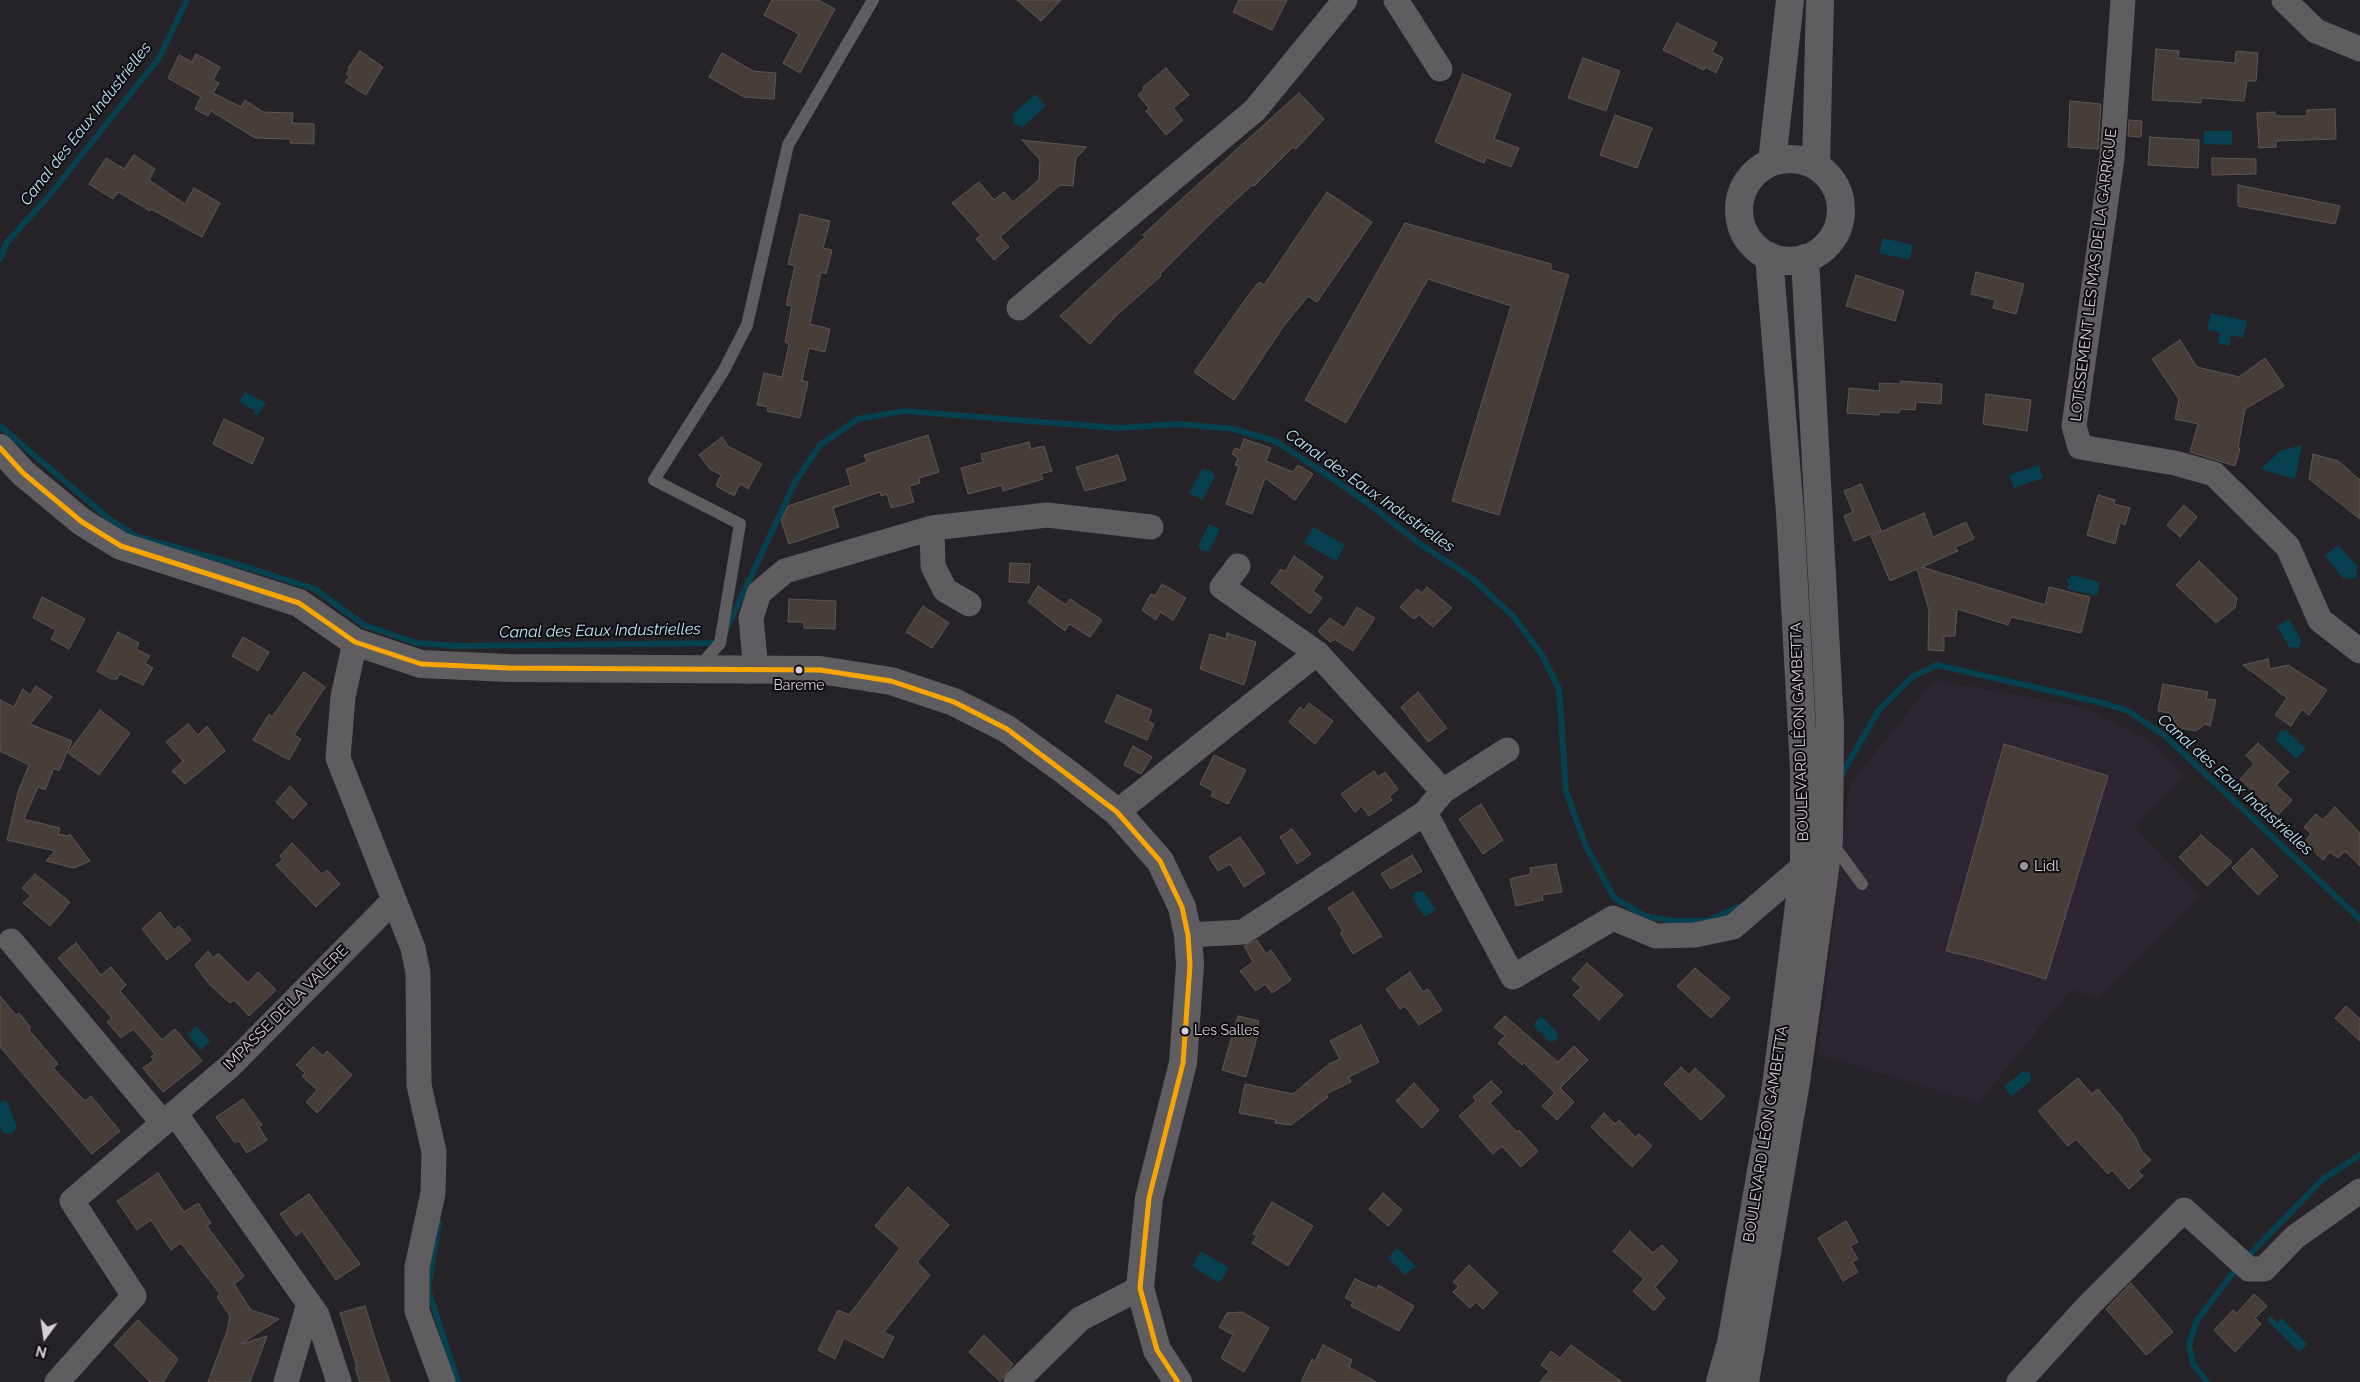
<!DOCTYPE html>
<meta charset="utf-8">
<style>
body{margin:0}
#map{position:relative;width:2360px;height:1382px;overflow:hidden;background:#262328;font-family:Raleway,sans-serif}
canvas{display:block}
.north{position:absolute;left:20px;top:1312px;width:50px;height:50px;-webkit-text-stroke:4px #0f0c10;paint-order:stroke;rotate:194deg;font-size:14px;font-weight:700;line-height:20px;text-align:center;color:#d4d0d6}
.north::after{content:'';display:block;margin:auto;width:18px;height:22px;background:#d4d0d6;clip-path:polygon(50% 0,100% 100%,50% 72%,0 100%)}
</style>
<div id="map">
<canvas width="2360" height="1382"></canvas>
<div class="north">N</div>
</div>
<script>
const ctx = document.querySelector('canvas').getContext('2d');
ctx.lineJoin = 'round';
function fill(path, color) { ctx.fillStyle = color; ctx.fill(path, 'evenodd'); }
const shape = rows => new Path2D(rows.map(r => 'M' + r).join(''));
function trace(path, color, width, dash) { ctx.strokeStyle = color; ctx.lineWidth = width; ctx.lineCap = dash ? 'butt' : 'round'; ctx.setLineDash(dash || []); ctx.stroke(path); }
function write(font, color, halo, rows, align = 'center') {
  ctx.font = font + ' Raleway,sans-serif'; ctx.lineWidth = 4; ctx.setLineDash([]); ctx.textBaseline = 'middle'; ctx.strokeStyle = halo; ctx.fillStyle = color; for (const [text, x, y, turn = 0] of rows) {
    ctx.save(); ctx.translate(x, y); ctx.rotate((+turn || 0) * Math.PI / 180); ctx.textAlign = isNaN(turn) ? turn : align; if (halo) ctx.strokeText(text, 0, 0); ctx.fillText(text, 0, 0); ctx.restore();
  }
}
fill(shape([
 [1934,680,2083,707,2153,742,2183,776,2135,827,2201,896,2097,999,2072,989,1978,1103,1818,1054,1850,784]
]), '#2e2532');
fill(shape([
 [1035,94,1046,106,1023,127,1014,124,1013,121,1014,117,1012,115],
 [2204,131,2232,131,2232,145,2204,144],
 [1883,238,1913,245,1909,260,1879,253],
 [2211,313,2247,321,2243,338,2231,335,2229,346,2217,343,2220,332,2207,330],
 [245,392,266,403,257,416,254,414,255,411,239,402],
 [2302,445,2295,479,2261,469,2280,451],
 [2039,465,2043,478,2014,488,2009,475],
 [1202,469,1210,470,1215,477,1202,500,1189,493],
 [1209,524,1220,529,1209,551,1202,551,1198,546],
 [1313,527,1345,545,1336,561,1304,543],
 [2338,545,2357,566,2356,577,2353,579,2343,578,2325,556],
 [2071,575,2100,582,2097,596,2067,589,2069,586,2066,579,2071,578],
 [2289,619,2301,640,2299,648,2289,647,2277,626],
 [2286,730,2306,749,2296,759,2276,740,2279,732],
 [1419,890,1421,892,1423,891,1436,910,1425,917,1412,898,1414,896,1413,894],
 [1541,1016,1558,1033,1557,1040,1550,1042,1533,1025],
 [197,1026,210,1042,201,1050,187,1034],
 [2023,1071,2030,1073,2031,1081,2011,1096,2004,1087],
 [6,1099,17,1127,11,1134,3,1133,0,1126,0,1102],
 [1397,1248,1416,1266,1405,1275,1388,1258],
 [1201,1251,1229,1268,1219,1283,1192,1266],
 [2271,1316,2277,1323,2281,1318,2307,1344,2299,1352,2267,1320]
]), '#07404e');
trace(shape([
 [0,259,7,242,48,197,159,58,187,0],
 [0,426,107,517,135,536,243,566,315,589,364,625,417,643,458,646,720,643],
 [726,630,795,482,820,445,858,419,904,411,1118,428,1178,424,1234,429,1275,441,1317,468,1366,502,1420,544,1472,578,1514,617,1542,655,1559,689,1566,791,1585,844,1614,898,1645,916,1674,921,1708,921,1741,906],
 [1840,777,1879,710,1912,677,1937,665,2103,703,2128,711,2164,735,2360,919],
 [439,1222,428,1289,458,1382],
 [2245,1259,2323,1179,2360,1155],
 [2207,1382,2193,1364,2189,1344,2196,1322,2238,1266]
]), '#07404e', 6);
const building = shape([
 [772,0,818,0,835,9,800,73,783,63,799,34,764,15,772,0],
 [1017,0,1061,0,1041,21,1017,0],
 [1239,0,1287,0,1272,30,1233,12,1239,0],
 [1677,23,1717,43,1712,52,1723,58,1716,73,1705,67,1704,70,1663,50,1677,23],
 [2156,49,2179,51,2178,58,2235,63,2236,51,2258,53,2256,81,2247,81,2244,101,2201,98,2201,103,2152,100,2156,49],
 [360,51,383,67,366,95,345,82,350,76,346,74,350,69,348,68,360,51],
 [722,53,753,71,776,73,774,99,744,97,709,77,722,53],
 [196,54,220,67,213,80,219,83,213,93,241,107,245,100,263,112,293,113,292,123,314,124,314,144,290,143,291,139,255,138,211,111,208,116,195,109,201,97,168,78,179,55,192,62,196,54],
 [1583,58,1620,71,1606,111,1568,98,1583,58],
 [1166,68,1189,95,1173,108,1183,120,1166,135,1146,111,1149,108,1138,95,1144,90,1143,87,1166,68],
 [1463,74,1511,94,1494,139,1519,148,1511,167,1486,157,1484,163,1435,142,1463,74],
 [1299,93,1324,119,1296,149,1293,147,1254,186,1252,185,1210,224,1160,274,1161,276,1118,314,1090,344,1060,316,1145,237,1143,235,1172,208,1299,93],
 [2070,101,2101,104,2098,149,2068,147,2070,101],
 [2335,109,2336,139,2276,141,2276,147,2259,148,2257,113,2275,112,2275,116,2307,116,2307,110,2335,109],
 [1615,115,1652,128,1637,168,1600,155,1615,115],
 [2129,120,2142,121,2141,137,2128,136,2129,120],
 [2150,137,2199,140,2198,168,2148,165,2150,137],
 [1022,140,1087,147,1076,158,1073,186,1060,185,1000,237,1009,247,994,260,976,239,981,235,952,203,979,182,994,200,1004,192,1013,202,1039,180,1040,160,1022,140],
 [134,155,155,169,149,180,185,204,194,188,220,203,202,237,151,209,150,211,118,192,113,199,89,184,106,158,124,169,134,155],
 [2212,158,2256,159,2256,174,2212,175,2212,158],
 [2238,185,2340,206,2335,224,2238,206,2238,185],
 [1327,192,1372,222,1317,302,1308,296,1283,327,1234,400,1194,372,1245,300,1259,282,1264,285,1327,192],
 [800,214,830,221,823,248,832,250,826,274,821,272,810,324,830,329,825,352,809,348,802,381,808,382,800,418,767,411,768,407,757,405,764,373,782,377,789,344,785,342,792,306,786,305,795,266,788,264,800,214],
 [1405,223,1551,264,1551,270,1569,275,1499,515,1452,501,1511,306,1428,279,1346,423,1305,400,1405,223],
 [1976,272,2024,284,2016,314,1993,308,1995,300,1971,294,1976,272],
 [1856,275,1904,291,1895,321,1846,306,1856,275],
 [2180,340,2197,367,2239,377,2265,358,2284,386,2245,409,2238,448,2240,449,2235,466,2190,452,2198,424,2175,419,2179,399,2152,359,2180,340],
 [1901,381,1942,384,1941,404,1916,402,1915,410,1900,409,1899,413,1879,412,1879,415,1847,413,1849,388,1880,391,1879,383,1900,384,1901,381],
 [1986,394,2031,400,2027,431,1983,424,1986,394],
 [224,419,264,438,252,464,213,444,224,419],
 [928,435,939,472,919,478,920,483,909,486,914,502,891,508,887,494,881,496,880,492,833,508,839,527,789,544,781,520,788,506,851,485,846,469,867,462,864,455,928,435],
 [722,437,728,446,762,464,748,489,740,484,734,496,716,486,721,475,710,469,699,455,722,437],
 [1244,439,1271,448,1266,461,1293,472,1298,465,1313,474,1295,500,1265,478,1252,514,1226,504,1239,466,1235,465,1238,458,1232,454,1235,448,1240,450,1244,439],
 [1029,442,1031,449,1044,446,1052,471,1041,474,1043,479,1003,491,1002,485,968,494,961,468,983,462,981,454,1029,442],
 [2313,454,2338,461,2360,480,2360,519,2309,479,2313,454],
 [1118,455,1126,480,1085,491,1076,467,1118,455],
 [1861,484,1881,530,1854,541,1844,516,1853,512,1844,491,1861,484],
 [2098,495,2115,500,2114,504,2130,508,2125,525,2120,523,2115,544,2087,535,2098,495],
 [2184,505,2197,517,2180,537,2167,525,2184,505],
 [1924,513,1933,537,1966,522,1974,539,1955,547,1958,551,1922,567,2045,605,2049,587,2090,597,2081,633,2011,617,2008,625,1957,609,1955,636,1944,636,1944,651,1928,650,1929,610,1917,569,1890,581,1871,536,1924,513],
 [1294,556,1323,577,1313,591,1322,598,1310,614,1271,583,1281,569,1285,572,1294,556],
 [2199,561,2237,598,2235,608,2216,623,2176,585,2199,561],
 [1010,563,1030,564,1029,583,1009,582,1010,563],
 [1162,584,1186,598,1173,620,1160,612,1156,620,1142,610,1151,594,1155,596,1162,584],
 [1038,586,1066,605,1070,599,1102,620,1090,637,1069,624,1065,631,1028,602,1038,586],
 [1427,587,1452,608,1433,627,1419,615,1414,619,1400,607,1417,589,1422,593,1427,587],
 [42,597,85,619,69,649,51,639,56,630,33,618,42,597],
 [789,599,836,601,835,629,804,628,804,622,788,622,789,599],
 [923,606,949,623,932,648,906,632,923,606],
 [1357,607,1375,618,1353,651,1336,640,1337,639,1330,642,1318,631,1330,618,1344,628,1357,607],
 [118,632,139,643,136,649,150,656,145,663,153,668,143,685,120,674,117,679,111,679,97,671,118,632],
 [1227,633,1256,642,1244,685,1200,669,1210,634,1226,639,1227,633],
 [243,637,269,652,258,671,232,656,243,637],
 [2268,659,2270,669,2288,665,2327,690,2309,715,2302,709,2291,726,2275,715,2287,698,2243,665,2268,659],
 [304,672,325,687,294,735,301,739,289,760,253,740,269,714,272,717,304,672],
 [2163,684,2208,692,2206,699,2216,700,2210,726,2205,724,2196,731,2179,728,2170,713,2158,711,2163,684],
 [36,686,52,697,30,724,72,741,59,771,54,768,45,790,38,787,24,819,60,828,58,834,68,836,70,834,90,861,74,868,46,861,55,851,7,840,18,792,29,765,0,751,0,700,14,707,23,689,30,695,36,686],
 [1418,692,1447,728,1428,742,1401,707,1418,692],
 [1117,695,1152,710,1148,721,1154,724,1147,740,1105,722,1117,695],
 [1309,703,1333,721,1315,744,1289,722,1300,707,1304,710,1309,703],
 [100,710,130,733,99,775,68,753,100,710],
 [188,724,198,735,207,726,225,751,185,784,172,771,183,761,166,742,188,724],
 [2258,743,2289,772,2276,785,2292,800,2278,815,2240,779,2254,764,2246,755,2258,743],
 [2004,744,2108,776,2046,979,1984,960,1946,951,2004,744],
 [1133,746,1152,757,1141,774,1124,765,1133,746],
 [1214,755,1246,770,1228,804,1211,796,1213,791,1200,784,1214,755],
 [1374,771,1378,777,1385,772,1398,789,1389,797,1392,800,1369,816,1362,806,1355,812,1341,794,1374,771],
 [290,786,307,804,293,819,276,802,290,786],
 [1481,804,1503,840,1483,854,1459,819,1481,804],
 [2335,807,2360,833,2360,866,2345,851,2338,858,2330,852,2323,860,2304,842,2311,834,2304,827,2316,814,2323,820,2335,807],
 [1292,829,1311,854,1297,864,1280,837,1292,829],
 [2201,835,2232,862,2207,886,2179,857,2201,835],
 [1240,837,1265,873,1244,887,1230,864,1218,871,1209,857,1240,837],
 [292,843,322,874,327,870,340,884,316,907,276,865,283,860,280,856,292,843],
 [2252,848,2278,876,2258,895,2232,868,2252,848],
 [1412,855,1422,871,1391,889,1381,874,1412,855],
 [1556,864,1562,892,1542,895,1543,900,1516,906,1510,879,1531,874,1530,868,1556,864],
 [35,874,70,902,50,926,23,903,31,896,22,888,35,874],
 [1353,892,1382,936,1353,954,1340,933,1343,931,1328,908,1353,892],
 [160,912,174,930,179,926,191,940,167,960,142,929,160,912],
 [1257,940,1266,954,1271,950,1291,980,1272,993,1265,984,1256,991,1240,971,1253,962,1244,946,1257,940],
 [76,943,101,975,111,967,126,985,120,991,162,1040,175,1029,202,1061,163,1092,143,1068,154,1060,151,1057,155,1054,133,1029,121,1038,107,1022,112,1018,58,958,76,943],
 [208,951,213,958,218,953,248,983,258,972,276,990,249,1016,234,1000,230,1003,210,985,195,965,208,951],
 [1587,963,1623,995,1599,1020,1573,995,1581,987,1572,979,1587,963],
 [1695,968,1730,998,1711,1018,1677,986,1695,968],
 [1410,972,1423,992,1428,989,1442,1010,1419,1025,1405,1006,1400,1009,1386,989,1410,972],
 [0,996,16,1015,19,1013,31,1028,29,1030,58,1064,53,1068,85,1101,91,1096,120,1131,92,1154,0,1047,0,996],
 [2346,1006,2360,1019,2360,1041,2335,1018,2346,1006],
 [1238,1016,1259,1021,1255,1036,1257,1037,1246,1077,1222,1070,1238,1016],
 [1505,1016,1558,1062,1574,1046,1588,1060,1560,1088,1574,1102,1557,1120,1542,1106,1555,1093,1524,1063,1522,1065,1498,1043,1505,1036,1494,1027,1505,1016],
 [1361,1025,1379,1062,1349,1077,1351,1082,1326,1094,1328,1097,1291,1125,1275,1123,1276,1120,1239,1113,1245,1084,1293,1094,1329,1064,1340,1059,1330,1041,1361,1025],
 [313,1047,323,1056,327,1051,352,1075,317,1113,306,1102,317,1090,302,1076,305,1073,296,1065,313,1047],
 [1681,1067,1689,1075,1695,1068,1725,1096,1701,1120,1664,1084,1681,1067],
 [2078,1078,2092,1094,2098,1089,2123,1119,2122,1120,2135,1136,2141,1150,2151,1160,2138,1171,2143,1176,2129,1189,2112,1170,2108,1174,2076,1139,2068,1146,2038,1111,2078,1078],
 [1491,1081,1502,1092,1490,1103,1517,1132,1519,1130,1538,1151,1521,1167,1502,1146,1493,1154,1459,1116,1476,1101,1473,1097,1491,1081],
 [1414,1083,1439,1110,1422,1128,1396,1101,1414,1083],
 [243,1099,262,1125,259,1127,267,1140,247,1153,239,1141,235,1143,216,1117,243,1099],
 [1604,1113,1615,1124,1619,1120,1635,1137,1639,1134,1652,1146,1632,1167,1591,1127,1604,1113],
 [158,1173,184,1212,198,1203,211,1223,207,1226,244,1276,234,1284,251,1310,279,1319,241,1344,267,1336,250,1382,208,1382,227,1331,230,1316,217,1297,220,1294,181,1243,171,1250,151,1220,137,1230,117,1201,158,1173],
 [908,1187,949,1225,917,1262,930,1275,884,1332,894,1337,883,1358,844,1338,835,1359,818,1350,838,1310,849,1315,900,1248,875,1226,908,1187],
 [1383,1193,1402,1210,1388,1226,1369,1209,1383,1193],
 [309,1194,360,1264,336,1280,302,1231,296,1236,280,1214,309,1194],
 [1272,1202,1313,1226,1288,1266,1252,1243,1257,1236,1253,1234,1272,1202],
 [1846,1221,1858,1242,1850,1246,1858,1259,1852,1262,1858,1272,1843,1281,1818,1238,1846,1221],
 [1630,1231,1653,1253,1662,1245,1678,1261,1655,1287,1665,1298,1654,1311,1633,1291,1644,1279,1613,1251,1630,1231],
 [1469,1265,1498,1293,1483,1309,1476,1302,1470,1308,1453,1292,1459,1286,1453,1282,1469,1265],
 [1355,1279,1377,1289,1378,1285,1414,1306,1399,1331,1351,1306,1353,1302,1345,1298,1355,1279],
 [2131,1283,2173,1332,2146,1355,2106,1309,2131,1283],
 [2254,1294,2267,1306,2255,1318,2261,1324,2235,1352,2214,1330,2233,1310,2237,1313,2254,1294],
 [365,1306,378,1348,390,1382,360,1382,355,1368,357,1367,340,1313,365,1306],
 [1242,1312,1269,1328,1244,1372,1221,1358,1233,1335,1219,1327,1227,1313,1242,1312],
 [138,1320,178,1359,163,1382,150,1382,114,1345,138,1320],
 [984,1335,1013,1364,1000,1381,969,1352,984,1335],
 [1323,1345,1352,1360,1349,1367,1376,1382,1301,1382,1312,1359,1315,1361,1323,1345],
 [1571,1345,1601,1367,1622,1382,1540,1382,1549,1371,1541,1365,1551,1351,1560,1358,1571,1345]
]);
fill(building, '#463e37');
trace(building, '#5b5757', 1);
trace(shape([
 [699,667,720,643,740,524,654,480,724,370,747,325,788,145,873,0],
 [1831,842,1862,884]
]), '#5f5d60', 12);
trace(shape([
 [1396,0,1440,69],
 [2123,0,2112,158,2074,426,2080,447,2175,463,2214,474,2288,547,2320,620,2360,651],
 [2284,0,2316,31,2360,49],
 [1019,308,1255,110,1345,0],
 [932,528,933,566,945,590,969,604],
 [1238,566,1222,587,1317,653],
 [355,642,343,697,338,758,413,948,418,973,419,1085,434,1152,433,1193,417,1267,417,1311,443,1382],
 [756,670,751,618,759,593,785,571,932,528,1047,515,1151,527],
 [1443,791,1507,750],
 [1117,812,1317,653,1443,791,1425,813,1243,932,1188,935],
 [1425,813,1513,977,1613,918,1656,936,1695,935,1733,927,1804,866],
 [11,941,163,1123],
 [175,1113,317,1315,339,1382],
 [57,1382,134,1296,72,1201,230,1066,394,900],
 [286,1382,309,1304],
 [1016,1382,1080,1319,1140,1288],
 [2019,1382,2089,1305,2184,1210,2249,1269,2264,1269,2295,1237,2360,1191]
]), '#5f5d60', 25);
trace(shape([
 '1739 210a51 51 0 1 1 102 0a51 51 0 1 1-102 0Z',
 [1772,162,1790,0],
 [1816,166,1820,0],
 [0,448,23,473,82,522,121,546,299,603,355,642,421,664,509,668,820,670,891,681,954,702,1007,729,1069,774,1117,812,1160,861,1182,907,1188,935,1190,965,1183,1063,1149,1198,1140,1288,1157,1350,1178,1382],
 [1720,1382,1731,1343,1776,1086,1804,866,1804,769,1790,513,1769,256],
 [1745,1382,1796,1082,1829,840,1830,725,1805,258]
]), '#5f5d60', 28);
trace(shape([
 [0,448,23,473,82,522,121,546,299,603,355,642,421,664,509,668,820,670,891,681,954,702,1007,729,1117,812,1160,861,1182,907,1188,935,1190,965,1183,1063,1149,1198,1140,1288,1157,1350,1178,1382]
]), '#f7a600', 5);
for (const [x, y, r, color] of [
 [799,670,4.5,"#d4d0d6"],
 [2024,866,5,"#979399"],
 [1185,1031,4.5,"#d4d0d6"]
]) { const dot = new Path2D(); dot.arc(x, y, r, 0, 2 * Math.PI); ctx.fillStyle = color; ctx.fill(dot); trace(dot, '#0f0c10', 2); }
write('14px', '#d4d0d6', '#0f0c10', [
 ["Bareme",799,686],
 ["Les Salles",1194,1031,"left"]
]);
write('15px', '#d4d0d6', '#0f0c10', [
 ["LOTISSEMENT LES MAS DE LA GARRIGUE",2094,275,-83],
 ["BOULEVARD LÉON GAMBETTA",1800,732,-92],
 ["IMPASSE DE LA VALERE",286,1008,-45],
 ["BOULEVARD LÉON GAMBETTA",1766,1134,-81]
]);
write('15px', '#d4d0d6', '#0f0c10', [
 ["Lidl",2034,866]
], 'left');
write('italic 16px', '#b7e6f6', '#0f0c10', [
 ["Canal des Eaux Industrielles",86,124,-52],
 ["Canal des Eaux Industrielles",1370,491,35],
 ["Canal des Eaux Industrielles",600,631,-1],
 ["Canal des Eaux Industrielles",2235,785,42]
]);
</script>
